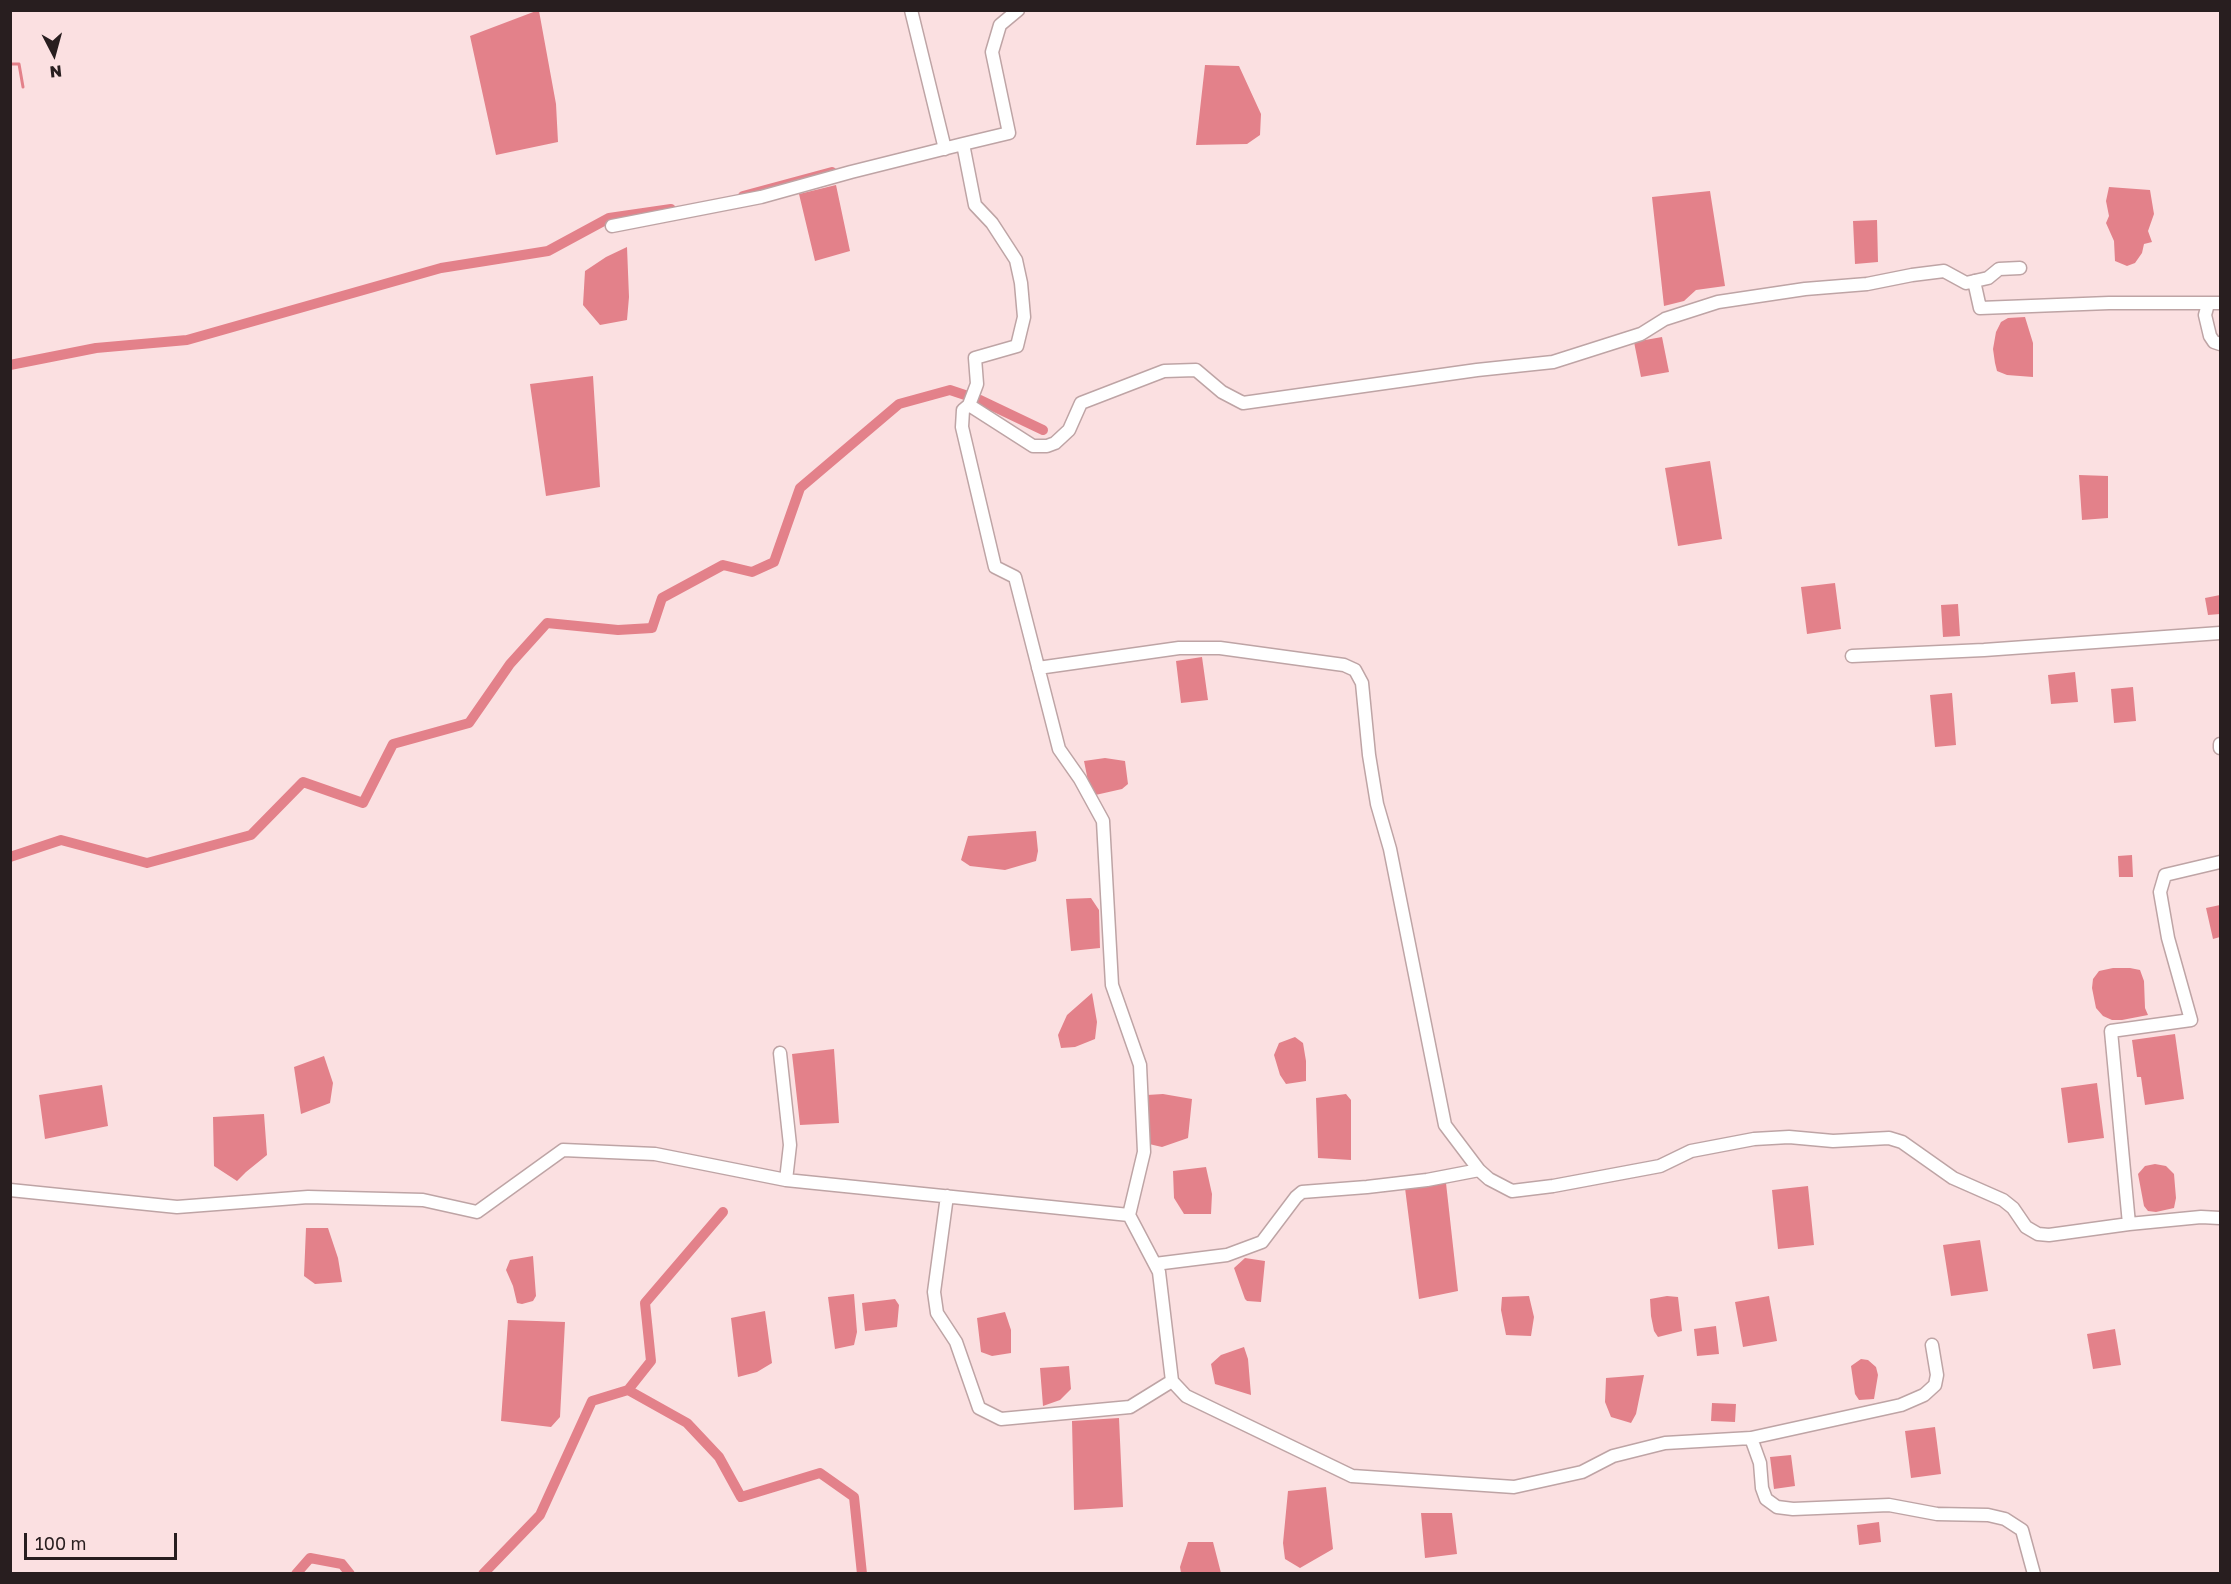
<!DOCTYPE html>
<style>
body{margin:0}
#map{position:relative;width:2231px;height:1584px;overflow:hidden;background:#fbe0e1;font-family:"Golos Text",sans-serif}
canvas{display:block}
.frame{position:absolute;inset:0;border:12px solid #281e1f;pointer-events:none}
.north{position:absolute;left:24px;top:24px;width:60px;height:60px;-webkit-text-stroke:4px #fbe0e1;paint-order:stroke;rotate:174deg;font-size:16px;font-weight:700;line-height:24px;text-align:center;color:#281e1f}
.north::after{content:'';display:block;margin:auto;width:21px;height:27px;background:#281e1f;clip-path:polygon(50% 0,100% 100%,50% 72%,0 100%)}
.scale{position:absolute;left:24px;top:1533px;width:153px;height:27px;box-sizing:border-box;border:3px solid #281e1f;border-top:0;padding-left:8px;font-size:18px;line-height:21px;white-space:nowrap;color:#281e1f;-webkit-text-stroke:4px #fbe0e1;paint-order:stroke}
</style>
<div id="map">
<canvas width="2231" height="1584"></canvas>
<div class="frame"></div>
<div class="north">N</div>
<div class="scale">100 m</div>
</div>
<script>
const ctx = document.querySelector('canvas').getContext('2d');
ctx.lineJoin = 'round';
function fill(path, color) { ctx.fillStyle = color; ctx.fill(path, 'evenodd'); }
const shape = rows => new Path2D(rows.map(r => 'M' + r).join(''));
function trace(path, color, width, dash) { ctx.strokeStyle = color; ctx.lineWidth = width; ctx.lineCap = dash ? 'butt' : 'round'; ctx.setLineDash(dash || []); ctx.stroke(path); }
fill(shape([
 [536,11,539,11,556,104,558,142,496,155,470,36],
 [1205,65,1239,66,1261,114,1260,135,1247,144,1196,145],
 [836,185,850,251,815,261,799,194],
 [2109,187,2150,190,2154,214,2148,231,2152,242,2144,244,2142,253,2135,263,2127,266,2115,261,2114,241,2106,223,2109,216,2106,201],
 [1710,191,1725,286,1696,290,1684,301,1664,306,1652,197],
 [1877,220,1878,262,1855,264,1853,221],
 [627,247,629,297,627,320,600,325,583,305,585,271,606,257],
 [2025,317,2033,343,2033,377,2007,375,1997,371,1995,363,1993,349,1996,332,2001,322,2008,318],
 [1662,337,1669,372,1641,377,1634,342],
 [593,376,600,487,546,496,530,384],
 [1710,461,1722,539,1678,546,1665,468],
 [2079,475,2108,476,2108,518,2082,520],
 [1835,583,1841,629,1807,634,1801,587],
 [2220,595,2220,614,2208,615,2205,598],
 [1958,604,1960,636,1943,637,1941,605],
 [1202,657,1208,700,1181,703,1176,661],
 [2075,672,2078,702,2051,704,2048,675],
 [2133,687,2136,721,2114,723,2111,689],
 [1952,693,1956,745,1935,747,1930,695],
 [1105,758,1125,761,1128,784,1122,789,1091,796,1084,761],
 [1036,831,1038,851,1036,861,1005,870,970,866,961,860,968,836],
 [2132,855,2133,877,2119,877,2118,856],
 [1091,898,1099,910,1100,948,1071,951,1066,899],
 [2220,905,2220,937,2213,939,2206,908],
 [2113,968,2130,968,2140,970,2144,981,2145,1008,2148,1015,2122,1020,2112,1020,2103,1016,2096,1008,2092,988,2093,979,2099,971],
 [1092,993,1097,1022,1095,1039,1075,1047,1061,1048,1058,1035,1067,1015],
 [2175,1034,2184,1099,2145,1105,2141,1077,2137,1077,2132,1040],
 [1295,1037,1303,1043,1306,1061,1306,1081,1286,1084,1280,1075,1274,1055,1279,1043],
 [834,1049,839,1123,800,1125,792,1054],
 [324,1056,333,1083,330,1103,301,1114,294,1067],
 [2097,1083,2104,1138,2068,1143,2061,1088],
 [102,1085,108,1126,45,1139,39,1095],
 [1163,1094,1192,1099,1188,1138,1162,1147,1149,1144,1147,1095],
 [1346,1094,1351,1100,1351,1160,1318,1158,1316,1098],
 [264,1114,267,1155,246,1172,237,1181,214,1166,213,1117],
 [2155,1164,2166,1166,2174,1174,2176,1198,2174,1208,2156,1212,2148,1211,2144,1206,2138,1174,2145,1166],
 [1206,1167,1212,1194,1211,1214,1184,1214,1174,1198,1173,1171],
 [1446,1183,1458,1291,1419,1299,1405,1188],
 [1808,1186,1814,1245,1778,1249,1772,1190],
 [306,1228,328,1228,338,1258,342,1282,315,1284,304,1276],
 [1980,1240,1988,1291,1951,1296,1943,1245],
 [533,1256,536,1296,533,1301,522,1304,517,1303,513,1286,506,1270,510,1260],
 [1245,1258,1265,1261,1261,1302,1247,1301,1245,1299,1234,1268],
 [854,1294,857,1332,854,1345,835,1349,828,1297],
 [1529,1296,1534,1317,1531,1336,1506,1335,1501,1310,1502,1297],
 [1667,1296,1678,1297,1682,1331,1658,1337,1654,1331,1651,1316,1650,1299],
 [1769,1296,1777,1341,1743,1347,1735,1302],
 [895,1299,899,1305,897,1327,865,1331,862,1303],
 [765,1311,772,1363,757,1372,738,1377,731,1318],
 [1005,1312,1011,1330,1011,1353,992,1356,981,1352,977,1318],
 [508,1320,565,1322,560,1417,551,1427,501,1421],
 [1716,1326,1719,1354,1697,1356,1694,1329],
 [2115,1329,2121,1365,2093,1369,2087,1334],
 [1244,1347,1248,1359,1251,1395,1215,1384,1211,1364,1221,1355],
 [1861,1359,1868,1360,1876,1367,1878,1375,1874,1399,1859,1400,1855,1394,1851,1366],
 [1069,1366,1071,1389,1060,1400,1043,1406,1040,1368],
 [1644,1375,1636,1414,1631,1423,1611,1417,1605,1402,1606,1378],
 [1712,1403,1736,1404,1735,1422,1711,1421],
 [1119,1418,1123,1507,1074,1510,1072,1421],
 [1935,1427,1941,1474,1911,1478,1905,1431],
 [1791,1455,1795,1486,1774,1489,1770,1457],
 [1326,1487,1333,1549,1300,1568,1285,1559,1283,1543,1288,1491],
 [1421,1513,1452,1513,1457,1554,1425,1558],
 [1879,1522,1881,1542,1859,1545,1857,1525],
 [1188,1542,1213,1542,1221,1573,1181,1573,1180,1567]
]), '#e3818a');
trace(shape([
 [10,64,19,64,23,87]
]), '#e3818a', 3);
trace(shape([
 [743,196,832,172],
 [10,365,96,348,187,340,441,268,548,251,609,218,671,209],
 [10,857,61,840,147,863,251,835,303,782,363,803,393,744,469,723,510,664,547,623,618,630,652,628,662,598,723,565,752,572,774,562,800,488,899,404,950,390,980,400,1043,430],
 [628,1390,687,1423,719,1457,741,1497,820,1473,854,1497,862,1574],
 [296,1574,310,1558,342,1564,350,1574],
 [483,1574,540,1515,592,1401,628,1390,651,1361,645,1303,723,1212]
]), '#e3818a', 10);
const street = shape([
 [911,10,945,149],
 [1018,10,1000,25,992,52,1009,133,963,144,975,205,992,223,1016,260,1021,283,1024,317,1017,346,975,358,977,384,969,405,963,410,962,427,995,567,1015,577,1059,749,1080,779,1103,821,1112,985,1140,1065,1144,1152,1129,1215],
 [612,226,761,197,851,172,963,144],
 [1974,281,1980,308,2109,303,2220,303],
 [2208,304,2205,315,2210,336,2214,342,2220,344],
 [969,405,1033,446,1047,446,1055,443,1069,430,1081,403,1164,371,1196,370,1222,392,1243,403,1477,370,1553,362,1641,334,1665,319,1718,302,1805,289,1867,284,1912,275,1944,271,1966,283,1988,278,1999,269,2020,268],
 [1852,656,1984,650,2220,633],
 [1038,668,1179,648,1220,648,1344,665,1355,670,1362,683,1369,755,1377,804,1390,849,1445,1125,1479,1170,1489,1179,1512,1191,1553,1186,1660,1166,1691,1151,1754,1139,1789,1137,1833,1141,1889,1138,1902,1142,1953,1178,2003,1200,2013,1208,2026,1227,2038,1234,2049,1235,2129,1224,2201,1217,2220,1218],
 [2220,744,2220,748],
 [780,1053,790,1145,786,1180],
 [10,1190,177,1207,308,1197,423,1200,477,1212,563,1150,655,1154,786,1180,1129,1215,1159,1272,1172,1381,1186,1396,1352,1476,1514,1487,1582,1472,1613,1456,1665,1443,1751,1438,1760,1463,1762,1488,1766,1499,1777,1507,1793,1509,1889,1505,1937,1514,1988,1515,2005,1519,2022,1530,2034,1574],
 [947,1196,934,1292,937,1313,956,1342,979,1408,1001,1419,1130,1407,1172,1381],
 [2129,1224,2111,1031,2191,1020,2168,938,2160,892,2165,875,2220,862],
 [1155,1264,1227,1255,1262,1242,1296,1197,1302,1192,1367,1187,1427,1180,1479,1170],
 [1751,1438,1901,1405,1924,1395,1935,1385,1937,1375,1932,1345]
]);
trace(street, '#bea4a5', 15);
trace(street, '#fff', 12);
</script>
